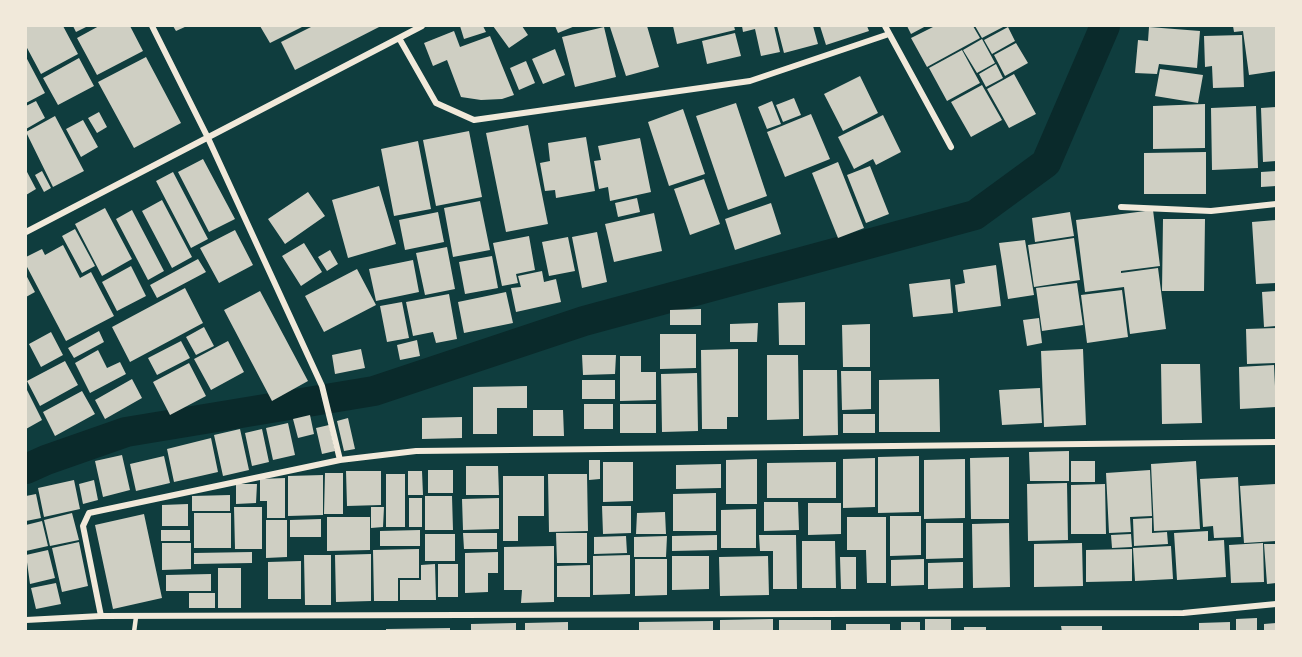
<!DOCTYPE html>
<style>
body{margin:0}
#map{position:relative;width:1302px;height:657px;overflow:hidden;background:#0f3d3e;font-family:Commissioner,sans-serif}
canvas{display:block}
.frame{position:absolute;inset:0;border:27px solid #f1e9da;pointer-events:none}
</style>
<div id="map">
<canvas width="1302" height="657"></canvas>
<div class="frame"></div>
</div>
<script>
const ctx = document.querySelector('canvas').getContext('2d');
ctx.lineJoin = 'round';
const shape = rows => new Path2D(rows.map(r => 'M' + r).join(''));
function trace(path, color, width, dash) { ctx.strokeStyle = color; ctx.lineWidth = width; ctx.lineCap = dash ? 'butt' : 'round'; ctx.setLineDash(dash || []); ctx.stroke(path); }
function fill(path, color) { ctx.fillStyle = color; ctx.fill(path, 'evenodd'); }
trace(shape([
 [26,469,46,460,126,432,374,391,584,321,975,215,1046,163,1105,26]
]), '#0a2a2b', 30);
fill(shape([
 [26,26,63,26,78,54,41,74,26,46],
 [73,26,88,26,76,32],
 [99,26,130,26,143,51,97,75,77,38],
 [173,26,187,26,176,31],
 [260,26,304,26,270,43],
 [313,26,381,26,295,70,281,42],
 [460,26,483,26,486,32,464,39],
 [493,26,522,26,528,35,509,48],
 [555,26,575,26,558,33],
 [615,26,647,26,659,67,626,76,610,27],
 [673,26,734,26,735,30,677,44],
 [742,26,774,26,780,52,761,56,755,29,743,32],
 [777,26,813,26,818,44,784,53],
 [820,26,867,26,869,31,826,45],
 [907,26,926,26,911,34],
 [935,26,973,26,980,38,927,67,911,38],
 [975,26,1005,26,982,38],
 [1233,26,1276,26,1276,71,1249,75,1243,31,1234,32],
 [604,27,616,77,575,87,562,37],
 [1008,27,1015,41,992,54,984,40],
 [1149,27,1200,31,1197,68,1159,64,1157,74,1135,73,1138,40,1148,41],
 [454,31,460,47,490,36,514,95,502,99,481,100,461,97,447,60,433,66,424,43],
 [735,33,741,56,707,64,702,41],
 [1242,35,1244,87,1213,88,1212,66,1205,67,1204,36],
 [982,39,995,63,977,73,963,50],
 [1016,43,1028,63,1005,76,994,55],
 [555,49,565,75,543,84,532,59],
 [962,50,980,83,947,101,929,68],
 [26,57,45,93,26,103],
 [146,57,181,123,134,148,98,82],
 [79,58,94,86,58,105,43,78],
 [526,61,535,83,519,90,510,68],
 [996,64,1003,78,986,87,979,74],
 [1160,69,1203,75,1198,103,1155,96],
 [1014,74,1036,114,1009,128,987,89],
 [860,76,878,113,843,131,824,94],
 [982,85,1002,120,971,137,951,102],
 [794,98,801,115,783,122,776,105],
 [36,101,45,118,26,129,26,106],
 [772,101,781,124,767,129,758,107],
 [736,103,767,196,728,210,696,116],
 [1205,104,1205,148,1153,149,1153,106],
 [1256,106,1258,168,1212,170,1211,108],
 [1276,107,1276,161,1263,162,1261,108],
 [683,109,705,174,669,186,648,122],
 [99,112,107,127,97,133,88,118],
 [811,114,830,159,785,177,767,132],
 [883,115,901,152,876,165,873,159,854,169,838,137],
 [55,116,84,171,53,187,26,132],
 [83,120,98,147,81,157,66,129],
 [528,125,548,224,506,232,486,133],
 [469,131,482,197,436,206,423,140],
 [586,137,595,191,556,198,555,190,545,191,540,163,550,161,548,143],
 [640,138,651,192,610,201,608,187,599,189,594,161,601,160,598,146],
 [418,141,431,209,394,216,381,149],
 [1206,152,1206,194,1144,194,1144,153],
 [203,159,235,219,209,232,178,172],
 [838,162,864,228,838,238,812,173],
 [870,166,889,214,866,223,847,175],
 [26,170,36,189,26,195],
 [42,171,51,188,44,192,35,175],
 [1276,171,1276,186,1261,187,1261,172],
 [173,172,208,239,191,248,156,181],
 [704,179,720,224,690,235,674,189],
 [379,186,396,244,348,258,332,200],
 [308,192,325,216,285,244,268,219],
 [637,198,640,212,618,217,615,203],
 [162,200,192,257,172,268,142,211],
 [480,201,490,250,453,257,444,208],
 [771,203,781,234,735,250,725,219],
 [105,208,132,259,102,276,75,224],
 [132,210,164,271,148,280,116,219],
 [1153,210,1160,266,1121,271,1121,273,1158,268,1166,329,1130,334,1124,287,1085,292,1076,220],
 [438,212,444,242,405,250,399,220],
 [1070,212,1074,236,1035,242,1032,218],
 [654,213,662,251,614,262,605,224],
 [1163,219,1205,219,1204,291,1162,291],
 [1276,220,1276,283,1256,284,1252,222],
 [75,229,95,266,82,273,62,236],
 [235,230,253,265,219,283,200,248],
 [597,232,607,282,582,288,572,237],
 [529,236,535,270,516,274,518,283,502,286,493,243],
 [568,237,575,271,549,276,542,242],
 [1074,238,1080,280,1034,287,1028,245],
 [1025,240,1034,295,1008,299,999,243],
 [304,243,322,272,301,286,282,256],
 [63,245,80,278,91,272,114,316,66,341,26,265,26,257,42,249,45,255],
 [447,247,455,289,425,295,416,253],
 [330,250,338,264,327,271,318,257],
 [492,256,498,288,465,294,459,262],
 [198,259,206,272,157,298,150,285],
 [413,260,419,292,376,301,369,269],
 [996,265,1001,306,958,312,955,285,965,283,963,270],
 [131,266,146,296,117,311,102,282],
 [357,269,376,305,324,332,305,296],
 [542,271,544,282,556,279,561,302,516,312,511,288,521,287,518,276],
 [26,275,35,292,26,297],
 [950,279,953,313,913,317,909,284],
 [1077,283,1083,325,1042,331,1036,288],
 [185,288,203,323,130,362,112,327],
 [1122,290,1128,337,1087,343,1081,295],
 [260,291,308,381,272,401,224,310],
 [1276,291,1276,326,1264,327,1262,292],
 [506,292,513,323,464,333,458,302],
 [449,294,457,339,436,343,433,332,413,336,406,302],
 [402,302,409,338,387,342,380,306],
 [805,302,805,345,779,345,778,303],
 [701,309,701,325,670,325,670,310],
 [1039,318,1042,343,1027,346,1023,320],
 [758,323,757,342,730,342,730,324],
 [870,324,870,367,843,367,842,325],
 [204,327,214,346,196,355,186,337],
 [1276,328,1276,363,1247,364,1246,329],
 [99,331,104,342,74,358,68,348],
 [51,332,63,355,41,367,29,344],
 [660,334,696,334,696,368,660,369],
 [417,340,420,356,400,360,397,345],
 [181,341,190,358,157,375,148,358],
 [228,341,244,372,211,390,194,359],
 [361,349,365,368,335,374,332,355],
 [738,349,738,417,727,417,727,429,702,429,701,350],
 [1083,349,1086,425,1044,427,1041,351],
 [98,350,107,368,120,362,126,374,90,393,75,363],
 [582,355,616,355,615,374,583,375],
 [767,355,798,355,799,419,767,420],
 [620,356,641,356,641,372,656,372,656,400,620,401],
 [65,361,78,385,40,406,27,381],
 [189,363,206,396,170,415,153,382],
 [1161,364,1200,364,1202,423,1162,424],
 [1274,365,1276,407,1240,409,1239,367],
 [803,370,837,370,838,435,803,436],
 [841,371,871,371,871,409,842,410],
 [697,373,698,431,662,432,661,374],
 [132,379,142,398,105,419,95,400],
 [939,379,940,432,879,432,879,380],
 [582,380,615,380,615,399,582,399],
 [527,386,527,408,497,408,497,434,473,434,473,387],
 [26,388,42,420,26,429],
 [1040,388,1042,423,1002,425,999,390],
 [82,391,95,414,55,436,43,412],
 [584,404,613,404,613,429,584,429],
 [620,404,656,404,656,433,620,433],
 [533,410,563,410,564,436,533,436],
 [843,414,875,414,875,433,843,433],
 [310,415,314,434,298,438,293,419],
 [462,417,462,438,422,439,422,418],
 [348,418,355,449,344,451,337,421],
 [288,423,295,455,273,460,266,428],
 [329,425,335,451,322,454,316,428],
 [240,429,249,470,223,476,214,435],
 [262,429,269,462,252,466,245,433],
 [211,438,218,472,174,482,167,449],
 [1069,451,1069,481,1030,481,1029,452],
 [122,455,130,490,103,497,95,461],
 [164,456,170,483,136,491,130,464],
 [919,456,919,512,878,513,878,457],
 [1009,457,1009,519,971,519,970,458],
 [875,458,875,507,843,508,843,459],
 [757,459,757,504,726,504,726,460],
 [965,459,965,518,924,519,924,460],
 [589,460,600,460,600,479,589,480],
 [1071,461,1095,461,1095,482,1071,482],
 [1196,461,1200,529,1154,531,1151,464],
 [603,462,633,462,633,501,603,502],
 [836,462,836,498,767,498,767,463],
 [721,464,721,488,676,489,676,465],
 [466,466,498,466,499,495,466,495],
 [428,470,453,470,453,493,428,493],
 [1150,470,1152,516,1130,517,1131,532,1109,533,1106,473],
 [346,471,381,471,381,505,347,506],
 [408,471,422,471,423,495,408,495],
 [325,473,343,473,343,514,324,514],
 [386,474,405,474,405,527,386,527],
 [548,474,587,474,588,531,549,532],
 [323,475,323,515,288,516,288,476],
 [503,476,544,476,544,516,518,516,518,541,503,541],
 [1238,477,1241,537,1214,538,1213,526,1203,527,1200,479],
 [285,478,285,518,267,518,267,501,260,501,260,479],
 [74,480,80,509,44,517,38,488],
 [94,480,98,500,83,504,79,484],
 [1067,483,1068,540,1028,541,1027,484],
 [236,484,257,484,256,503,236,504],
 [1105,484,1106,534,1071,534,1071,485],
 [1276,484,1276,541,1244,543,1240,486],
 [716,493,716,531,673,531,673,494],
 [36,494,41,518,26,521,26,496],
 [230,495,230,511,192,511,192,496],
 [425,496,452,496,453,530,425,530],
 [409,498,422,498,422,527,409,527],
 [499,498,499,529,463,530,462,499],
 [764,502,798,502,799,530,764,531],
 [808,503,841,503,841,534,808,535],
 [188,504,188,526,162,526,162,505],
 [602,506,631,506,631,533,603,534],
 [234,507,262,507,262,549,235,549],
 [371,507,384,507,383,527,371,528],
 [756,509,756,548,721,548,721,510],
 [665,512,666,534,636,534,637,513],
 [72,513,79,540,50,546,44,520],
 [194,513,231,513,231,548,194,548],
 [144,514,162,598,113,609,95,525],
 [890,516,921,516,921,555,890,556],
 [327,517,370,517,370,550,327,551],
 [847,517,886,517,886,583,867,583,866,550,847,550],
 [1152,518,1152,533,1167,532,1168,544,1134,546,1133,519],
 [321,519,321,537,290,537,290,520],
 [266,520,287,520,287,557,266,558],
 [42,521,48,546,26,551,26,525],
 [926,523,963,523,963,558,926,559],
 [1009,523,1010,587,973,588,972,524],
 [161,530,190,530,190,541,161,541],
 [420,530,420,546,380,546,380,531],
 [1208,531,1208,541,1224,540,1226,577,1177,580,1174,533],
 [463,533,497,533,497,549,464,549],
 [556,533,587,533,587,563,557,563],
 [425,534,455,534,455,561,425,561],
 [1131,534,1132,547,1112,548,1111,535],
 [717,535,717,550,672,551,672,536],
 [759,535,796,535,797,589,773,589,773,551,760,551],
 [626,536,627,553,594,554,594,537],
 [667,536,666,557,634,557,634,537],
 [802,541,835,541,836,588,802,588],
 [79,542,88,586,62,592,52,548],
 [162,543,191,543,191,569,162,570],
 [1082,543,1083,586,1034,587,1034,544],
 [1263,543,1264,582,1231,583,1229,545],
 [1264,544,1276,544,1276,583,1267,584],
 [554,546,554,602,521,603,522,590,504,590,504,547],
 [1171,546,1173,579,1135,581,1133,548],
 [419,549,419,578,398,578,398,601,374,601,373,550],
 [1132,549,1132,581,1086,582,1086,550],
 [48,550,55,578,30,584,26,555],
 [252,552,252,563,194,564,194,553],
 [498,552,498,573,488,573,488,592,465,593,465,553],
 [371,554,371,601,336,602,335,555],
 [304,555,331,555,331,605,305,605],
 [630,555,630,594,593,595,593,556],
 [672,556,709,556,709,589,672,590],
 [768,556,769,595,720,596,719,557],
 [840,557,856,557,856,589,841,589],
 [635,559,667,559,667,595,635,596],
 [924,559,924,585,891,586,891,560],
 [301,561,301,599,268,599,268,562],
 [963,562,963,588,928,589,928,563],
 [435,564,436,600,400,600,400,580,421,580,421,565],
 [438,564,458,564,458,597,438,597],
 [590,565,590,597,557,597,557,566],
 [218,568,241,568,241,608,218,608],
 [211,574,211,591,166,591,166,575],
 [56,583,61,604,36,609,31,588],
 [189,593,215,593,215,608,189,608],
 [1257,618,1257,632,1236,632,1236,619],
 [773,619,773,632,720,632,720,620],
 [925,619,951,619,951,632,925,632],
 [779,620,831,620,831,632,779,632],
 [713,621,713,632,639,632,639,622],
 [568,622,568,632,525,632,525,623],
 [901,622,920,622,920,632,901,632],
 [1230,622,1230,632,1199,632,1199,623],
 [516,623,516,632,471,632,471,624],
 [1276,623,1276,632,1264,632,1264,624],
 [846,624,890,624,890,632,846,632],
 [1061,626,1102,626,1102,632,1062,632],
 [964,627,986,627,986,632,964,632],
 [450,628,450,632,386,632,386,629]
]), '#cfcfc3');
trace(shape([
 [134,632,136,617]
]), '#f1e9da', 4.5);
trace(shape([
 [152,26,208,138,322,386,340,460],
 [885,26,951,147],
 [399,38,436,103,474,120,750,81,889,34],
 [1121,207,1211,211,1276,204],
 [26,232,422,26],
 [101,616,83,526,89,513,340,460,416,451,1276,442],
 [26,620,101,616,1183,613,1276,604]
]), '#f1e9da', 6);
</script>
